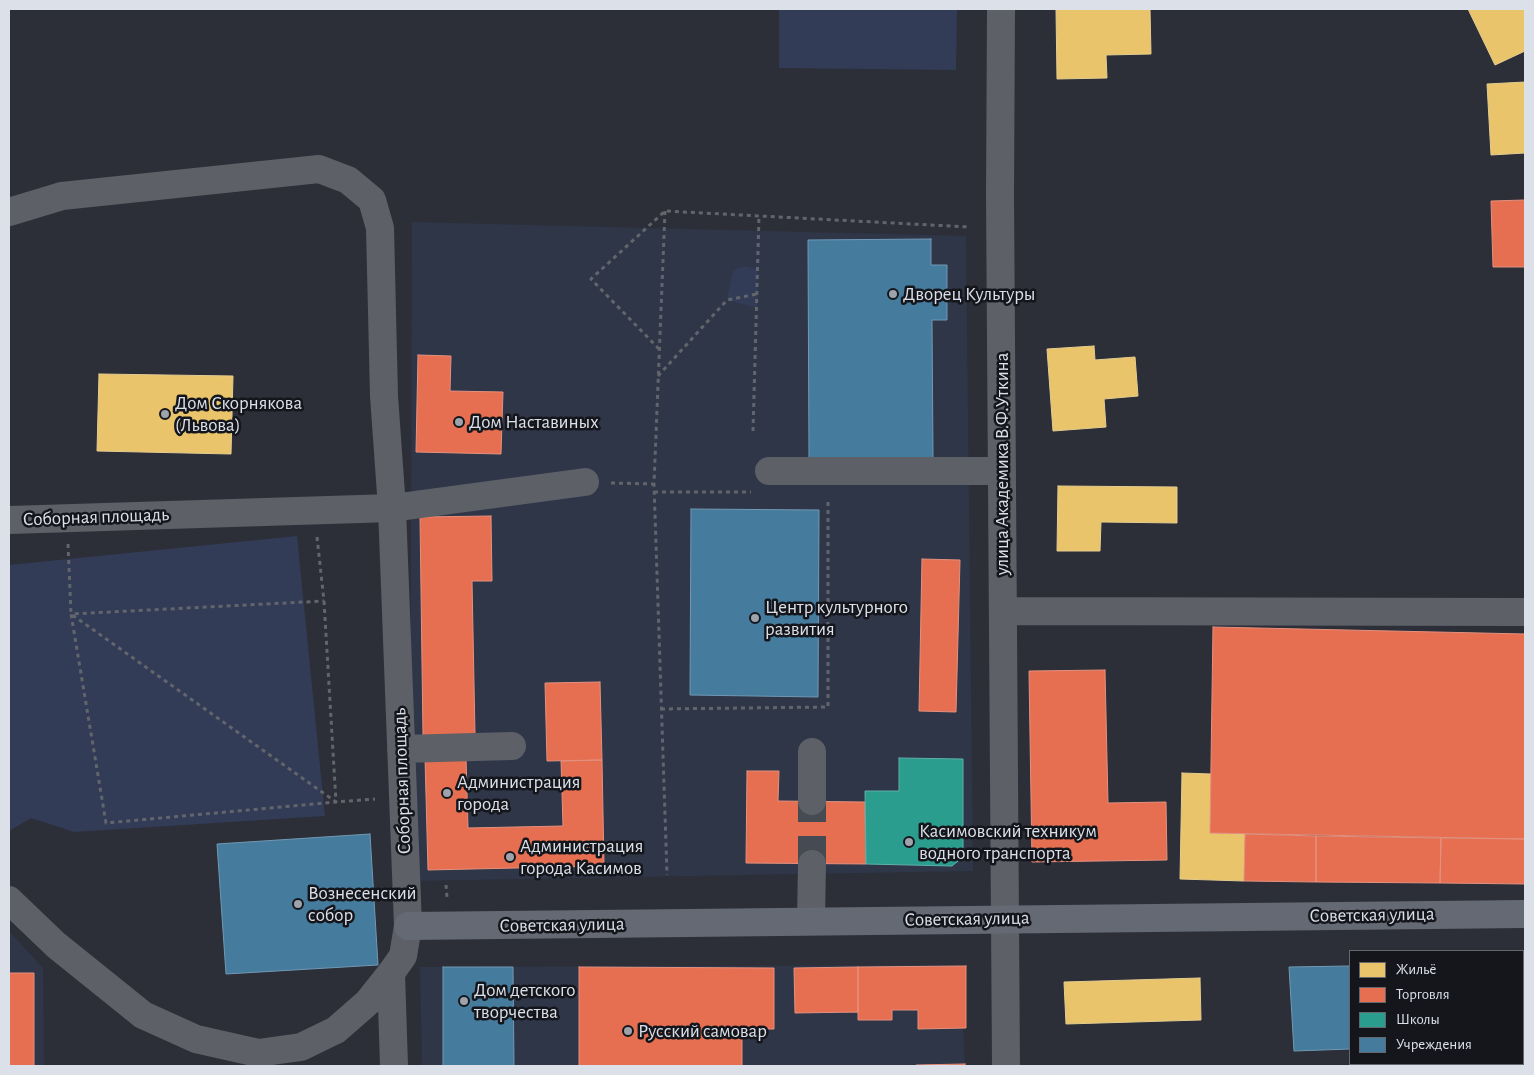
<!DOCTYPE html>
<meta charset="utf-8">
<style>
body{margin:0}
#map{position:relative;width:1534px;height:1075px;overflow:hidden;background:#2c2f38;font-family:"Alegreya Sans",sans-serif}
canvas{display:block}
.frame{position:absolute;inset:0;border:10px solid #dce0e9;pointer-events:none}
.legend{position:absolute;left:1349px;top:950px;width:175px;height:115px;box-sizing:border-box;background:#14161c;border:1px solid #64676e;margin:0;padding:6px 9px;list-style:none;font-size:15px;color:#dce0e9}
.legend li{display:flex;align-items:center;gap:10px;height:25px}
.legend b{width:25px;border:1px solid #64676e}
</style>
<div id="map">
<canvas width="1534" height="1075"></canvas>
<div class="frame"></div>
<ul class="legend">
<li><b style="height:14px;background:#e9c46a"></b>Жильё</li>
<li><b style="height:14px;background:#e76f51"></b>Торговля</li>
<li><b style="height:14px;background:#2a9d8f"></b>Школы</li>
<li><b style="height:14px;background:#457b9d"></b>Учреждения</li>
</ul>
</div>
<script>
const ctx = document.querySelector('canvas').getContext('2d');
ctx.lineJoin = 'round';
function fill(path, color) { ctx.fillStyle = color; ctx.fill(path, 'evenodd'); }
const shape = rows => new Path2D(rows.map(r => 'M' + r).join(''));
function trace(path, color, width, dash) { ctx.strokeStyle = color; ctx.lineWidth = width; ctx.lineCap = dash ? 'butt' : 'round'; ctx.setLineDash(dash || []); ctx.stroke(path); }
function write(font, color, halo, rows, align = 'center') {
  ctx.font = font + ' "Alegreya Sans",sans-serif'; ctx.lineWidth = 5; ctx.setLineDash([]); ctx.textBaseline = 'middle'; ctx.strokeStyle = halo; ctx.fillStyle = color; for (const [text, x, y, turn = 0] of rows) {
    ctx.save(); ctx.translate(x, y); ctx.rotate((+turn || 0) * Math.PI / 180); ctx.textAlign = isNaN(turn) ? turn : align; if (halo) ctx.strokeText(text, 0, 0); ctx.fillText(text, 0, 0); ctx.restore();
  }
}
fill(shape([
 [412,222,966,236,973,871,410,881],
 [9,931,43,968,44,1066,9,1066],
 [960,965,965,1066,422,1066,420,967]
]), '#2f3648');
fill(shape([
 [779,9,957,9,956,70,779,68],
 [744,266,758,269,757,308,727,300,733,270],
 [297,536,325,816,74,832,31,818,9,831,9,565]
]), '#323c57');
const homes = shape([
 [1056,9,1150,9,1151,54,1106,55,1107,78,1057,79,1056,9],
 [1468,9,1525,9,1525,51,1495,65,1468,9],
 [1525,82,1525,153,1491,155,1487,84,1525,82],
 [1094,346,1095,360,1135,357,1138,396,1104,399,1106,427,1053,431,1047,349,1094,346],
 [99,374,233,376,231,454,97,451,99,374],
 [1058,486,1177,487,1177,523,1101,522,1100,551,1057,551,1058,486],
 [1182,773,1211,774,1210,833,1245,834,1244,881,1180,879,1182,773],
 [1200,978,1201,1020,1066,1024,1064,982,1200,978]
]);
fill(homes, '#e9c46a');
trace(homes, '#e5cc90', 1);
const shops = shape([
 [1525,200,1525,267,1493,267,1491,201,1525,200],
 [418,355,451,356,450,391,503,392,501,454,416,452,418,355],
 [491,516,492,581,472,581,475,735,423,736,420,517,491,516],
 [922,559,960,560,956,712,919,711,922,559],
 [1213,627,1525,634,1525,839,1210,833,1213,627],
 [1105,670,1108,803,1166,802,1167,860,1032,862,1029,671,1105,670],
 [600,682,602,760,547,761,545,683,600,682],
 [466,757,468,828,563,826,561,761,602,760,604,866,428,870,425,758,466,757],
 [747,771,779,771,778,801,865,802,866,864,746,863,747,771],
 [1245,834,1316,836,1316,882,1244,881,1245,834],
 [1316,836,1441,838,1440,883,1316,882,1316,836],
 [1441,838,1525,839,1525,884,1440,883,1441,838],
 [966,966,966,1028,918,1029,918,1010,892,1010,892,1020,858,1020,858,967,966,966],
 [579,967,774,968,774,1029,742,1029,742,1066,579,1066,579,967],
 [858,967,858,1012,795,1013,794,968,858,967],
 [9,973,34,973,34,1066,9,1066,9,973],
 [965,1064,965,1066,916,1066,916,1065,965,1064]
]);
fill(shops, '#e76f51');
trace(shops, '#e4917f', 1);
const schools = shape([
 [899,758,963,759,963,857,952,866,866,864,865,791,899,791,899,758]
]);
fill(schools, '#2a9d8f');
trace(schools, '#5fb1aa', 1);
const public = shape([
 [931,239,931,265,947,265,947,320,932,320,933,458,809,459,808,240,931,239],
 [691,509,819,510,818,697,690,695,691,509],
 [370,834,378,965,226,974,217,844,370,834],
 [1350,966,1350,1049,1294,1051,1289,967,1350,966],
 [443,967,513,967,514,1066,443,1066,443,967],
 [1523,968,1525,968,1525,1029,1523,1029,1523,968],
 [1378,1064,1425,1064,1425,1066,1378,1066,1378,1064]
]);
fill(public, '#457b9d');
trace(public, '#7299b4', 1);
trace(shape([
 [812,864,812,801]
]), '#464a53', 28, [28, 14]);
trace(shape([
 [665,211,654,484,667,875],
 [659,349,591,279,665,211,969,227],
 [658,376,727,300,757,294],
 [753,431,759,216],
 [611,483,654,484],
 [654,492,751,492],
 [317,537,324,601],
 [68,544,71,614,336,802,375,799],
 [324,601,336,802,106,823,71,614,324,601],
 [661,709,828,707,828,499],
 [446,885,447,898]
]), '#62656b', 3, [4, 4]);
trace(shape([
 [1001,9,1000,195,1006,1066],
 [9,212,62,196,319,169,348,180,372,200,380,228,384,396,392,508,408,926,403,956,391,973,368,1002,336,1030,301,1047,258,1053,196,1039,143,1015,56,945,9,900],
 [769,471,1002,471],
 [9,520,392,508,585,482],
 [1003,611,1525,612],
 [401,749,512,746],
 [812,801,812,752],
 [811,920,812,864],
 [391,973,394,1066]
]), '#5d6067', 28);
trace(shape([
 [408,926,1525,914]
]), '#656973', 28);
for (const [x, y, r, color] of [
 [893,294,5,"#9ea2ab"],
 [165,414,5,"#9ea2ab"],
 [459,422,5,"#9ea2ab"],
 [755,618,5,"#9ea2ab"],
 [447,793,5,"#9ea2ab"],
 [909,842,5,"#9ea2ab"],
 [510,857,5,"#9ea2ab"],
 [298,904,5,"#9ea2ab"],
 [464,1001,5,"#9ea2ab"],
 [628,1031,5,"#9ea2ab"]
]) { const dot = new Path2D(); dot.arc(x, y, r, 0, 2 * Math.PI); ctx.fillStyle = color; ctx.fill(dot); trace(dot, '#14161c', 2); }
write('19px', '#dce0e9', '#14161c', [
 ["Дворец Культуры",903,294],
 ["Дом Скорнякова",175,403],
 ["(Львова)",175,425],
 ["Дом Наставиных",469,422],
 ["Центр культурного",765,607],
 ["развития",765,629],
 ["Администрация",457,782],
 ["города",457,804],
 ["Касимовский техникум",919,831],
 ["водного транспорта",919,853],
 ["Администрация",520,846],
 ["города Касимов",520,868],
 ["Вознесенский",308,893],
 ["собор",308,915],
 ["Дом детского",474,990],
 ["творчества",474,1012],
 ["Русский самовар",638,1031]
], 'left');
write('19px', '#dce0e9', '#14161c', [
 ["улица Академика В.Ф.Уткина",1002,464,-90],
 ["Соборная площадь",96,517,-2],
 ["Соборная площадь",402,781,-92],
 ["Советская улица",1372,915,-1],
 ["Советская улица",967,919,-1],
 ["Советская улица",562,925,-1]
]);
</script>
